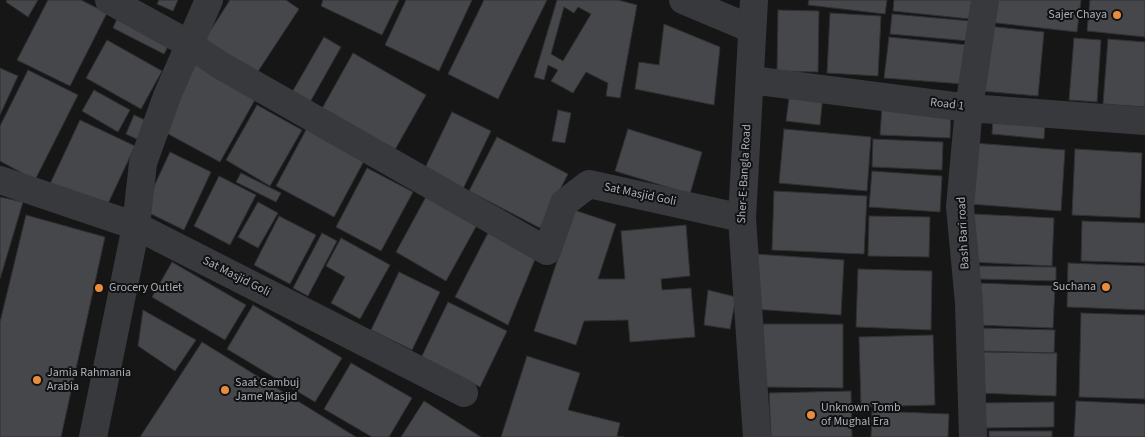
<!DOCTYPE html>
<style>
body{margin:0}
canvas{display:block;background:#161617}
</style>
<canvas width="1145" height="437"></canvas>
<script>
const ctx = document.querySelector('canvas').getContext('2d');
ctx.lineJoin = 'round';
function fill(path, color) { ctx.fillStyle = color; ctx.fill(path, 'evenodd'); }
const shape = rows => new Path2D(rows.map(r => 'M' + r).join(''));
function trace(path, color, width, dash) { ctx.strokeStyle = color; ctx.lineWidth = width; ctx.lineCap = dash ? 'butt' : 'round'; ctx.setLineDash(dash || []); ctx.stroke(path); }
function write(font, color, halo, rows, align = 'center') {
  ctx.font = font + ' "Source Sans 3",sans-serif'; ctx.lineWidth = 4; ctx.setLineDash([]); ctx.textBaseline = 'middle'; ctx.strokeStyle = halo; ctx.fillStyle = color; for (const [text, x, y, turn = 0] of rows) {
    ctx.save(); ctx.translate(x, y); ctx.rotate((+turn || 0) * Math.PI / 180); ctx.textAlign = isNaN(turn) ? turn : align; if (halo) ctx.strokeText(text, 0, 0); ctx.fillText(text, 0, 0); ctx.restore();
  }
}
const building = shape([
 [7,0,38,0,28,17,6,2,7,0],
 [48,0,81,0,107,13,70,86,17,60,48,0],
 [159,0,178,0,173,11,157,4,159,0],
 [230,0,286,0,299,9,255,76,203,42,230,0],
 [323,0,399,0,382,35,321,6,323,0],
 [406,0,472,0,439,71,385,45,406,0],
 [484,0,547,0,498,99,448,74,484,0],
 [557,0,618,0,637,5,620,98,606,96,608,83,586,72,573,93,551,81,558,70,548,65,544,80,534,77,557,0],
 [564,7,574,13,578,7,591,14,563,61,551,54,564,7],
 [809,0,887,0,885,14,808,5,809,0],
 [894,0,972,0,970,19,893,11,894,0],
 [990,0,1081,0,1077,32,988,22,990,0],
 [1090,0,1145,0,1145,37,1087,31,1090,0],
 [778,10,819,11,818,72,777,71,778,10],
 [120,12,172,39,164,54,113,28,120,12],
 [830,13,881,16,878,76,827,73,830,13],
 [892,14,970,21,969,41,890,34,892,14],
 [664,24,720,47,714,105,635,89,639,62,659,65,664,24],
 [987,26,1044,32,1038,96,981,91,987,26],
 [324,37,341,47,309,104,291,94,324,37],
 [889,37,968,45,963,84,884,78,889,37],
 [1074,38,1101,40,1097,102,1069,100,1074,38],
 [1108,39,1145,42,1145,107,1103,104,1108,39],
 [107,40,162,71,141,109,86,78,107,40],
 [353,53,426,95,392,155,319,114,353,53],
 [195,64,256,98,220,162,159,129,195,64],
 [0,68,18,76,0,115,0,68],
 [28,70,78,95,35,180,0,161,0,126,28,70],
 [94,90,130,110,118,132,82,111,94,90],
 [790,91,823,95,820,125,786,121,790,91],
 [257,105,302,130,270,186,226,160,257,105],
 [882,107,951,109,950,138,880,135,882,107],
 [558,110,571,113,565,143,552,141,558,110],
 [452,112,491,131,463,189,424,170,452,112],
 [134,115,152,123,143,142,126,134,134,115],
 [993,118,1045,123,1044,139,992,134,993,118],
 [80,120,135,146,105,210,50,184,80,120],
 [307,128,365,159,334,217,276,186,307,128],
 [628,129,702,152,690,194,615,171,628,129],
 [784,129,871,137,867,191,779,183,784,129],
 [497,137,568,174,540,228,469,191,497,137],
 [873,139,943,142,942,170,872,167,873,139],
 [974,143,1065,150,1061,211,970,204,974,143],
 [1075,149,1142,153,1140,218,1072,215,1075,149],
 [170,152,211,172,184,230,143,210,170,152],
 [367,168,413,192,381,251,336,227,367,168],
 [872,171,942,176,940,212,869,207,872,171],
 [241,173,281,193,276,202,236,182,241,173],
 [219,176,256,195,230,245,194,226,219,176],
 [774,191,867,196,864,254,772,250,774,191],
 [427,195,478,223,446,281,396,252,427,195],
 [0,197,23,202,0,279,0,197],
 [258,202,278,213,258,248,238,237,258,202],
 [574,210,616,224,598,279,625,279,621,231,686,225,690,276,661,279,662,290,691,288,695,337,630,342,628,320,584,321,576,345,534,331,574,210],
 [973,214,1054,218,1052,266,971,262,973,214],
 [26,215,105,237,61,437,0,437,0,322,26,215],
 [279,216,316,235,290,284,254,265,279,216],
 [869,216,930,217,929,257,868,256,869,216],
 [1082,221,1145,223,1145,263,1081,261,1082,221],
 [322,233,337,241,308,296,293,288,322,233],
 [488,233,536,257,508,325,455,297,488,233],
 [341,238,390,265,360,319,331,303,345,277,326,266,341,238],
 [755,254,844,260,841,315,752,309,755,254],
 [172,262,246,305,225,340,152,297,172,262],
 [1068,263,1145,266,1145,310,1067,307,1068,263],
 [979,266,1056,267,1056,281,978,279,979,266],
 [858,269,932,271,931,330,856,327,858,269],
 [399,272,440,292,412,350,371,330,399,272],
 [977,283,1055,286,1053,328,976,325,977,283],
 [708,290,736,297,730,329,704,325,708,290],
 [448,302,507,331,480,387,421,358,448,302],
 [253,305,342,358,315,402,227,349,253,305],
 [143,310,196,340,175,371,138,346,143,310],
 [1081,313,1145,315,1145,399,1079,397,1081,313],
 [763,324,843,324,843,388,763,387,763,324],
 [980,328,1055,330,1054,353,980,352,980,328],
 [933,335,935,405,861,407,859,337,933,335],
 [202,342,356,437,140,437,202,342],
 [979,351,1057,353,1056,396,978,393,979,351],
 [527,356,580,373,568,410,620,423,617,436,624,437,501,437,527,356],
 [351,363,412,398,389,437,372,437,324,409,351,363],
 [851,391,852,437,771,437,769,393,851,391],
 [424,401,481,437,401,437,424,401],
 [1076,401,1145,404,1145,437,1074,437,1076,401],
 [1054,402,1054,427,982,428,982,403,1054,402],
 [872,411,949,414,948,437,871,437,872,411],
 [989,431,1052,431,1052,437,989,437,989,431]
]);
fill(building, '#45474a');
trace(building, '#303033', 1);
trace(shape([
 [109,0,189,44,220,65,547,251,564,203,589,184,742,218],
 [683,0,752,29],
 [751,80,969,108,1145,121],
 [0,180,136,226,464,393],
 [93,437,136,226,143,163,167,96,209,0],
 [973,437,969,303,960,207,969,108,985,0]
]), '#37393c', 28);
trace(shape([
 [754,0,742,218,757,437]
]), '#37393c', 28);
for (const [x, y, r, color] of [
 [1117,15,5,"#e98d3c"],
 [1106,287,5,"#e98d3c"],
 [99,288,5,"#e98d3c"],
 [37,380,5,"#e98d3c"],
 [225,390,5,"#e98d3c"],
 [811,415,5,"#e98d3c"]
]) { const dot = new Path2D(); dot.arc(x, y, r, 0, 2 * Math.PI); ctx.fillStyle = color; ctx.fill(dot); trace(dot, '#111112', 2); }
write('12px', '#a8b0b7', '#111112', [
 ["Sajer Chaya",1107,15,"right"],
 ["Suchana",1096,287,"right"],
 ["Grocery Outlet",109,288],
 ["Jamia Rahmania",47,373],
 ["Arabia",47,387],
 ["Saat Gambuj",235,383],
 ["Jame Masjid",235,397],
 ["Unknown Tomb",821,408],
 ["of Mughal Era",821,422]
], 'left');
write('12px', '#a8b0b7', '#111112', [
 ["Road 1",947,105,7],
 ["Sher-E-Bangla Road",745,174,-87],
 ["Sat Masjid Goli",640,195,12],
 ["Bash Bari road",964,233,-93],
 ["Sat Masjid Goli",236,277,27]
]);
</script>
